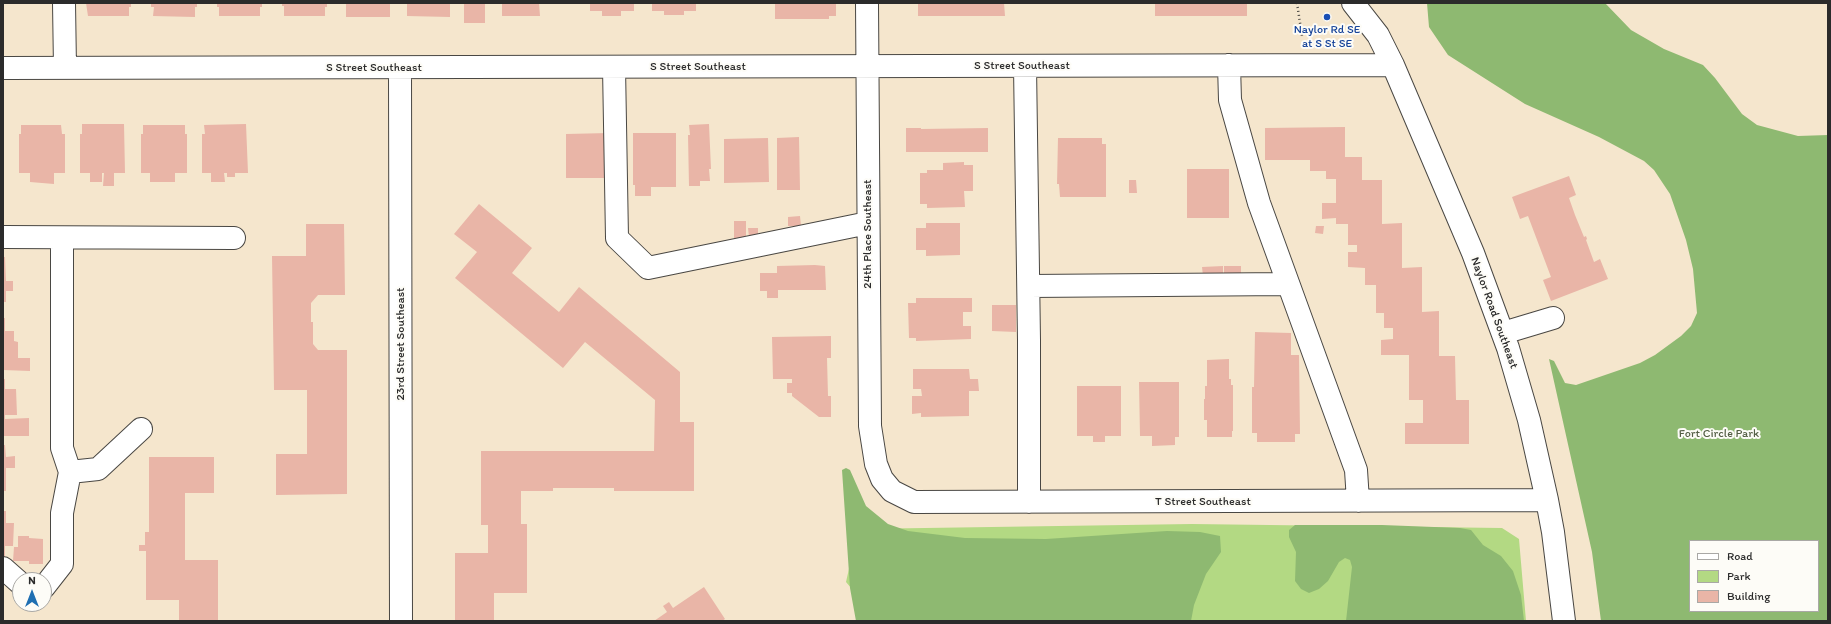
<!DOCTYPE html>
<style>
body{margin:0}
#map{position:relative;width:1831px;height:624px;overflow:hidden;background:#f5e6cd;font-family:Itim,sans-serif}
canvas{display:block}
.frame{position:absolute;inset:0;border:4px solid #2b2b2b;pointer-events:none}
.legend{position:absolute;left:1689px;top:540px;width:130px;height:72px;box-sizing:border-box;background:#fdfcf7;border:1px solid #a9a8a5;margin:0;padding:5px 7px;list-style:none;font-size:12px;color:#2b2b2b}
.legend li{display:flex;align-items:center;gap:8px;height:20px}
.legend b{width:20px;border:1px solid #a9a8a5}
.north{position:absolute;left:12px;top:572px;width:40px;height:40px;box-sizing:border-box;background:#fdfcf7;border:1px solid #a9a8a5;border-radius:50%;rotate:0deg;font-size:11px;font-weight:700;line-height:16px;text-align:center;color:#2b2b2b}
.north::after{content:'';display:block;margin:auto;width:14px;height:18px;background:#1f6fb2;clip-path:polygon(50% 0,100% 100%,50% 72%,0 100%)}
</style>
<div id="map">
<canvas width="1831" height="624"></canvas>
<div class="frame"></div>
<ul class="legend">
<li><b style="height:5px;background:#fff"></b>Road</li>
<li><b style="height:11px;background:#b3d983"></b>Park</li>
<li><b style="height:11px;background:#e9b5a7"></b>Building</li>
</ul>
<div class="north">N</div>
</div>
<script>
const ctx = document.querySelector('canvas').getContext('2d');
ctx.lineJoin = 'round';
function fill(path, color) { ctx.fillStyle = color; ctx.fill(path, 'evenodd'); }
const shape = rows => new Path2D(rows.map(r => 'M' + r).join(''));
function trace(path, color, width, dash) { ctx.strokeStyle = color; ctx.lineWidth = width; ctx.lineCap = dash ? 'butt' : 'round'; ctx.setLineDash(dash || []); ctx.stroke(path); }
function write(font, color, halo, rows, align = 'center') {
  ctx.font = font + ' Itim,sans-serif'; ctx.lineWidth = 4; ctx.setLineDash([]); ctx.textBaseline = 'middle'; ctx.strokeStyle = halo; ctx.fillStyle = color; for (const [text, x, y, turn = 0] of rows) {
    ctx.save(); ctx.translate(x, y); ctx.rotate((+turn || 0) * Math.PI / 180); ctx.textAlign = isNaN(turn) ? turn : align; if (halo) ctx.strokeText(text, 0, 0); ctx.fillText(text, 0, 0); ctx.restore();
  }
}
fill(shape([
 [1192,524,1502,528,1519,539,1526,621,873,621,875,616,846,582,858,529]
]), '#b3d983');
fill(shape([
 [1427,3,1605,3,1631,30,1664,49,1703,65,1715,78,1742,114,1757,125,1798,136,1828,135,1828,621,1601,621,1592,552,1549,359,1554,361,1565,383,1576,385,1640,363,1655,355,1681,336,1691,326,1697,313,1693,269,1686,240,1670,194,1654,170,1644,161,1599,137,1525,104,1448,55,1429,27],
 [1690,541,1818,541,1818,611,1690,611],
 [846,468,850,470,866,506,888,524,908,531,965,538,1046,539,1167,531,1200,532,1220,536,1221,552,1206,574,1194,605,1191,621,856,621,850,588,842,470],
 [1295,525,1382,525,1460,528,1471,530,1483,545,1501,556,1513,571,1521,595,1524,621,1346,621,1352,567,1350,560,1345,558,1339,562,1328,581,1319,589,1309,593,1301,589,1295,581,1296,552,1289,537,1289,530]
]), '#8eb971');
fill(shape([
 [86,3,131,3,131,7,129,7,129,16,88,16],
 [151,3,197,3,197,7,195,7,195,17,153,16,154,7,151,7],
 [217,3,262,3,262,7,260,7,260,16,219,16,219,7,217,7],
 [282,3,327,3,327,7,325,7,325,16,284,16,284,6,282,6],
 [346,3,390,3,390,17,346,17],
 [407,3,450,3,450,17,407,16],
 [464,3,485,3,485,23,464,23],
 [502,3,539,3,540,16,502,16],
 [590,3,634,3,634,11,621,11,621,16,602,16,602,11,590,11],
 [652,3,696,3,696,11,684,11,684,15,664,15,664,11,652,11],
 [775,3,836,3,836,16,829,16,829,19,775,19],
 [918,3,1004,3,1005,16,918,16],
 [1155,3,1247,3,1247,16,1155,16],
 [82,124,124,124,125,173,114,173,114,186,103,186,104,173,102,173,102,182,90,182,90,173,80,173,80,134,82,134],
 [246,124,248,173,235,173,235,177,227,177,227,173,224,173,225,182,211,182,211,173,202,173,202,134,205,134,204,125],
 [709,124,711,169,709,169,710,181,700,181,700,186,689,186,688,135,690,135,689,125],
 [21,125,61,125,62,134,65,134,65,173,54,173,54,184,30,182,30,173,19,173,19,134,21,134],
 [143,125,185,125,185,134,187,134,187,173,175,173,175,182,150,182,150,173,141,173,141,134,143,134],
 [1345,127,1345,157,1362,157,1362,180,1382,180,1382,224,1402,223,1402,268,1422,267,1422,312,1439,311,1439,356,1455,356,1456,400,1469,400,1469,444,1405,444,1405,423,1423,423,1423,400,1409,400,1409,355,1381,355,1381,340,1393,339,1393,328,1384,328,1384,313,1376,313,1376,285,1365,285,1365,268,1348,267,1348,252,1357,252,1357,245,1348,245,1348,224,1336,224,1336,218,1322,219,1322,203,1336,203,1336,179,1326,179,1326,171,1310,171,1310,160,1265,160,1265,128],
 [906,128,921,128,921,129,988,128,988,152,906,152],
 [609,133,609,178,566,178,566,134],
 [633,133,676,133,676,187,651,187,651,196,635,196,635,185,633,185],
 [799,137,800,190,777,190,777,138],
 [768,138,769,182,724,183,724,139],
 [1058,138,1102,138,1102,144,1106,144,1106,197,1060,197,1059,184,1057,184],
 [964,162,964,165,973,165,973,191,964,191,965,207,927,208,927,204,920,204,920,173,927,173,927,170,943,170,943,163],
 [1187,169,1229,169,1229,218,1187,218],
 [1569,176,1576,195,1569,198,1575,215,1584,237,1586,236,1587,239,1586,240,1594,262,1600,259,1608,279,1551,301,1543,280,1551,277,1528,216,1520,219,1512,197],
 [1129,180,1136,180,1137,193,1129,193],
 [479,204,532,248,512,273,559,312,579,287,680,372,680,422,694,422,694,491,614,491,614,488,553,488,553,491,521,491,521,524,527,524,527,593,494,593,494,621,455,621,455,553,488,553,488,525,481,525,481,451,654,451,655,400,585,342,563,368,455,278,477,252,454,234],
 [800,216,801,226,788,226,788,217],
 [734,221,746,221,746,242,734,242],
 [926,223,960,223,960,255,926,256,926,250,916,250,916,228,926,228],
 [306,224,344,224,345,295,318,295,311,303,311,322,313,322,313,344,318,350,347,350,347,494,276,495,276,454,307,454,307,390,274,390,272,256,306,256],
 [1316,226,1324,226,1323,234,1315,233],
 [748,228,758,228,758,237,749,237],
 [3,257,5,257,6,281,13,281,13,291,6,291,6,302,3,302],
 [815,265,825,266,826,290,778,290,778,298,767,298,767,291,760,291,760,273,777,273,777,266],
 [1223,266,1223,274,1203,276,1202,267],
 [1224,266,1241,266,1241,275,1224,276],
 [916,298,972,298,972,312,963,312,963,326,971,326,971,339,916,341,916,338,909,338,908,303,916,303],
 [992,305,1016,305,1016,332,992,331],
 [3,318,5,318,5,331,14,331,14,341,18,342,18,358,30,358,30,371,3,370],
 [1255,332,1291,333,1291,355,1299,355,1300,434,1295,434,1295,442,1257,442,1257,433,1252,433,1252,387,1254,387],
 [831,336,831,358,827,358,828,396,831,396,831,417,819,417,792,396,792,393,787,393,787,383,792,383,792,379,773,379,772,337],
 [1229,359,1229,379,1231,379,1231,385,1233,385,1233,431,1232,431,1232,437,1207,437,1207,420,1204,420,1204,399,1205,399,1205,386,1207,386,1207,360],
 [913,369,969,369,970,379,978,379,979,391,969,391,969,416,921,417,921,413,912,414,912,396,922,396,921,389,913,389],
 [3,379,5,379,5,389,16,389,17,415,5,415,5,419,29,418,29,436,4,436],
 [1139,382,1179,382,1179,437,1175,437,1175,445,1152,446,1152,436,1140,436],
 [1077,386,1121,386,1121,436,1105,436,1105,442,1093,442,1093,436,1077,436],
 [3,445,5,445,6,457,15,456,15,468,6,468,6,491,3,491],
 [149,457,214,457,214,493,185,493,185,560,218,560,218,621,179,621,179,600,146,600,146,551,139,551,139,545,145,545,145,532,149,532],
 [3,511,6,511,6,523,14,523,13,546,5,546,5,557,3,557],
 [18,536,29,536,29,538,43,539,43,564,29,564,29,561,13,561,14,547,18,547],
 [704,587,725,619,722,621,654,621,667,612,663,606,669,602,673,608]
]), '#e9b5a7');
const minor = shape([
 [64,3,65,68],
 [867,3,870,426,876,464,882,479,892,491,914,502,1547,500],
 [1353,3,1378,35,1393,65,1473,253,1508,348,1529,420,1547,500,1553,532,1564,621],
 [1229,65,1230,100,1259,203,1356,470,1358,501],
 [1025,66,1029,340,1029,502],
 [614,67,617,238,648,268,868,223],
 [3,68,1393,65],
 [400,68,401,621],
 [3,237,234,238],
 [62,238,62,448,70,472,98,469,141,429],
 [1029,286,1288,284],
 [1503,333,1553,318],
 [3,568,20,583],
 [44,587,62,564,62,513,70,472]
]);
trace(minor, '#494743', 24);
trace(shape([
 [1297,3,1302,36]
]), '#494743', 2.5, [1, 3]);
trace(minor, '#fff', 22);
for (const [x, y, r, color] of [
 [1327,17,4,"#1a4fb4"]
]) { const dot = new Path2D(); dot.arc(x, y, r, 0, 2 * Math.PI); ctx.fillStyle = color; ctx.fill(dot); trace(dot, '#fdfcf7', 1.5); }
write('12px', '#164399', '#fdfcf7', [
 ["Naylor Rd SE",1327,30],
 ["at S St SE",1327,44]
]);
write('12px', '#2b2b2b', '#fdfcf7', [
 ["S Street Southeast",1022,66],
 ["S Street Southeast",698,67],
 ["S Street Southeast",374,68],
 ["24th Place Southeast",868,234,-90],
 ["Naylor Road Southeast",1494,313,70],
 ["23rd Street Southeast",401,344,-90],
 ["T Street Southeast",1203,502]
]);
write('12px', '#545f45', '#fdfcf7', [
 ["Fort Circle Park",1719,434]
]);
</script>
